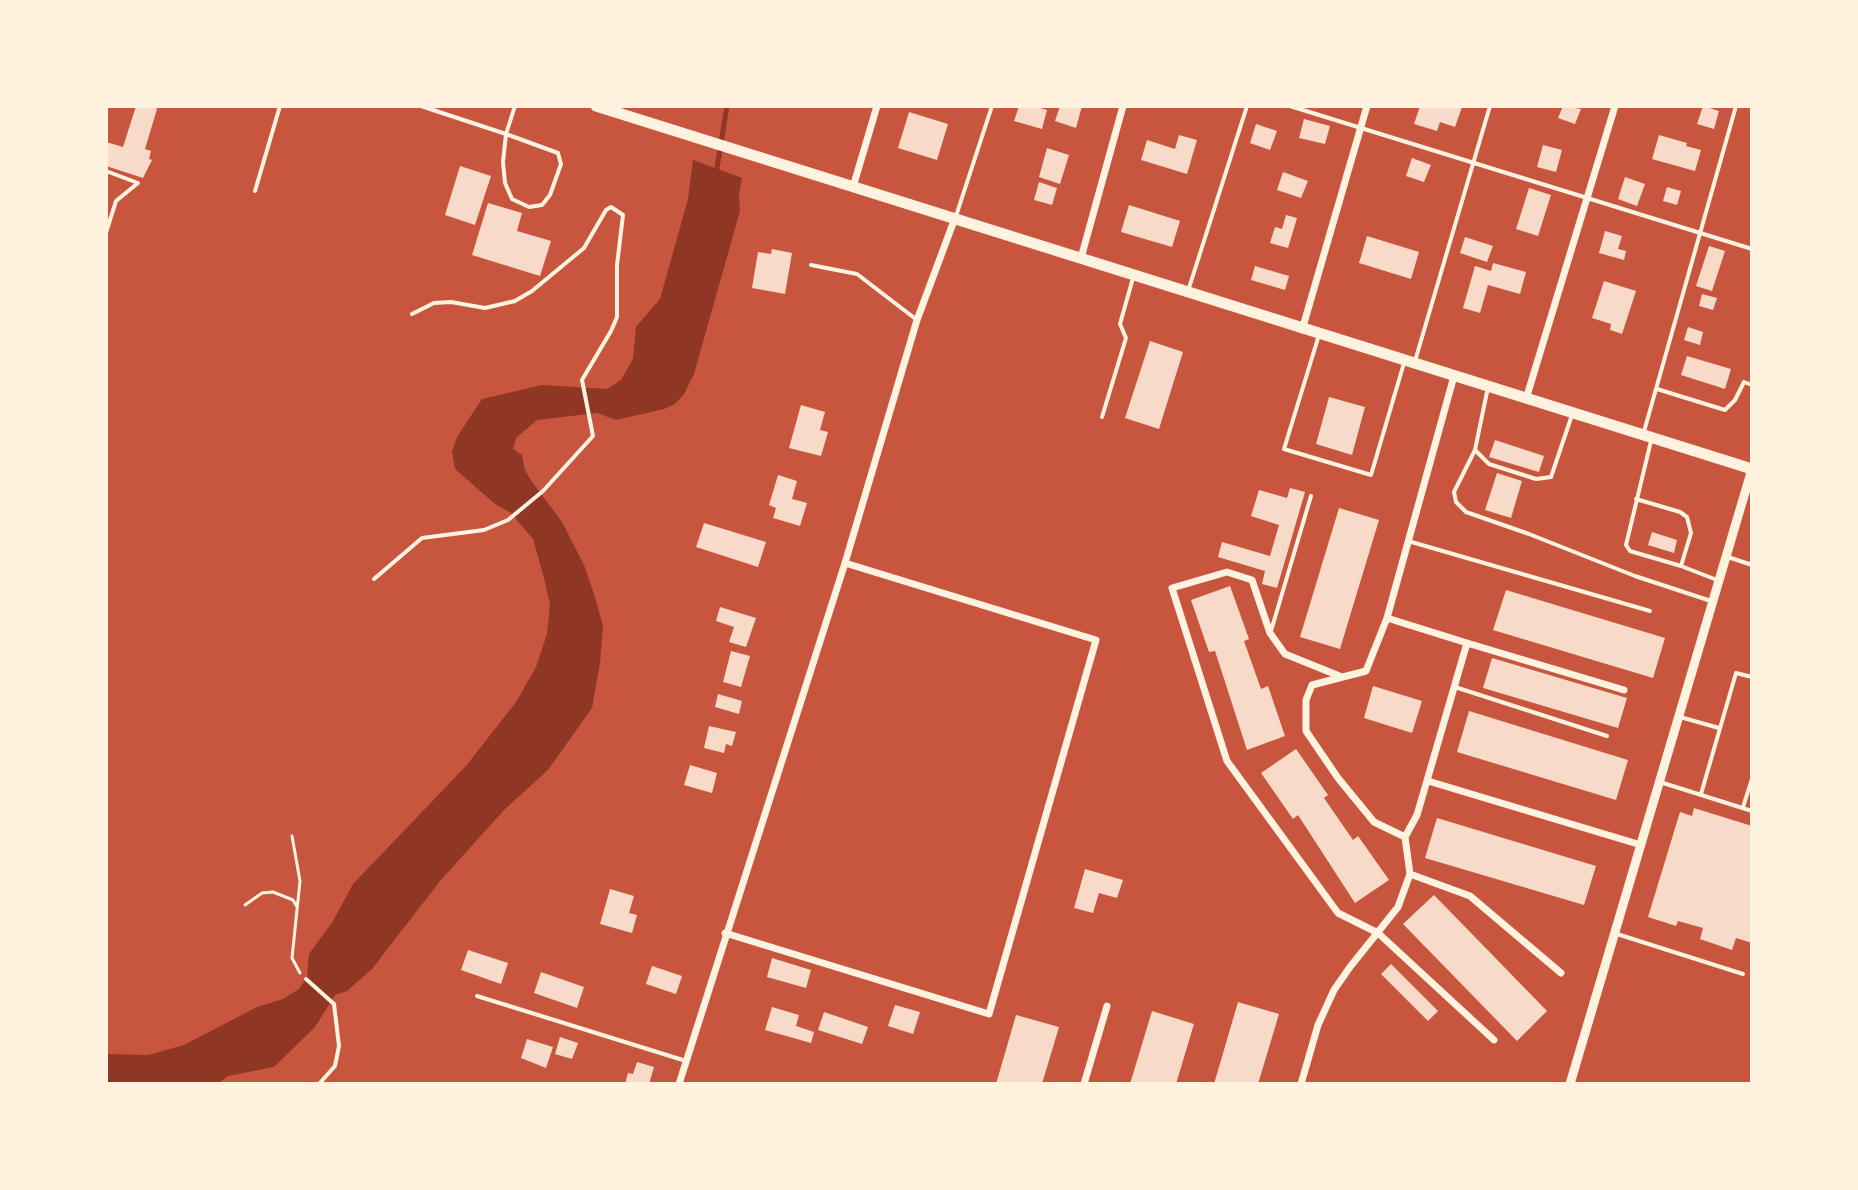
<!DOCTYPE html>
<style>
body{margin:0}
#map{position:relative;width:1858px;height:1190px;overflow:hidden;background:#c8553d;font-family:"Exo 2",sans-serif}
canvas{display:block}
.frame{position:absolute;inset:0;border:108px solid #fff3e0;pointer-events:none}
</style>
<div id="map">
<canvas width="1858" height="1190"></canvas>
<div class="frame"></div>
</div>
<script>
const ctx = document.querySelector('canvas').getContext('2d');
ctx.lineJoin = 'round';
function fill(path, color) { ctx.fillStyle = color; ctx.fill(path, 'evenodd'); }
const shape = rows => new Path2D(rows.map(r => 'M' + r).join(''));
function trace(path, color, width, dash) { ctx.strokeStyle = color; ctx.lineWidth = width; ctx.lineCap = dash ? 'butt' : 'round'; ctx.setLineDash(dash || []); ctx.stroke(path); }
fill(shape([
 [693,160,742,178,739,195,740,211,694,374,684,394,675,404,664,409,616,420,597,413,537,420,516,438,513,449,522,455,525,470,532,482,562,522,584,565,594,594,603,626,600,663,592,708,548,770,504,810,440,881,372,969,347,991,335,995,315,1027,274,1067,228,1076,217,1084,106,1084,106,1054,148,1055,184,1045,257,1007,283,999,299,989,307,977,309,954,333,921,353,884,466,766,516,702,536,667,547,634,550,604,543,574,533,539,511,513,495,504,455,469,452,452,457,437,482,399,542,385,607,389,621,380,633,359,636,327,660,299,688,199]
]), '#8f3625');
trace(shape([
 [716,174,727,106]
]), '#8f3625', 5);
fill(shape([
 [136,106,154,106,157,109,145,149,151,151,149,159,152,160,143,178,106,166,106,142,123,147],
 [1019,106,1033,106,1047,110,1042,129,1014,121],
 [1060,106,1082,106,1076,128,1055,121],
 [1420,106,1460,106,1462,107,1455,127,1440,122,1437,131,1414,124],
 [1563,106,1581,109,1575,124,1558,118],
 [1703,106,1719,111,1714,129,1697,124],
 [909,112,948,124,937,160,898,148],
 [1304,119,1330,126,1325,144,1299,138],
 [1256,124,1277,131,1270,150,1250,143],
 [1179,135,1197,140,1187,174,1141,160,1147,140,1175,149],
 [1659,135,1687,143,1686,146,1701,150,1695,171,1652,159],
 [1543,145,1562,150,1556,172,1537,167],
 [1047,148,1069,155,1060,184,1039,177],
 [1412,158,1431,165,1424,182,1406,176],
 [460,166,491,176,475,225,445,215],
 [1283,172,1308,181,1301,198,1277,190],
 [1625,177,1645,184,1637,206,1618,199],
 [1039,182,1057,188,1052,205,1034,200],
 [1667,187,1681,191,1677,205,1663,201],
 [1529,188,1551,195,1538,236,1516,229],
 [488,203,522,213,517,231,551,241,540,276,472,255],
 [1129,205,1180,221,1172,247,1121,232],
 [1286,215,1297,218,1288,248,1270,243,1275,227,1282,229],
 [1605,231,1622,236,1618,249,1626,251,1624,260,1599,253],
 [1367,236,1419,252,1411,279,1359,263],
 [1465,237,1493,246,1487,262,1460,253],
 [1709,246,1725,251,1712,291,1696,286],
 [772,249,792,253,785,294,752,288,758,252,771,254],
 [1493,263,1526,272,1520,294,1488,285,1480,313,1463,308,1475,266,1491,271],
 [1255,266,1289,276,1285,290,1251,280],
 [1604,281,1636,291,1622,334,1610,330,1611,324,1592,318],
 [1702,294,1717,298,1713,310,1699,306],
 [1688,327,1703,332,1700,345,1684,340],
 [1150,341,1183,352,1159,429,1125,418],
 [1687,356,1731,369,1725,389,1681,375],
 [1329,397,1365,407,1352,455,1316,444],
 [801,405,825,412,820,430,828,432,821,456,789,448],
 [1495,440,1544,456,1539,472,1489,457],
 [1497,473,1522,481,1511,518,1485,510],
 [778,475,797,481,792,499,807,503,800,526,773,518,776,508,769,505],
 [1290,488,1305,492,1277,588,1262,584,1265,571,1218,557,1222,542,1270,556,1279,525,1251,516,1259,490,1287,498],
 [1339,508,1379,520,1340,649,1300,637],
 [704,523,766,542,758,567,696,547],
 [1652,532,1677,540,1674,553,1648,545],
 [1230,586,1249,639,1244,641,1261,689,1268,686,1285,736,1247,750,1215,651,1209,652,1191,600],
 [1506,590,1665,638,1653,678,1493,630],
 [720,607,756,618,746,647,729,642,734,627,716,621],
 [731,651,750,656,741,687,723,682],
 [1492,658,1627,698,1618,728,1483,688],
 [1373,686,1422,701,1412,733,1364,718],
 [718,694,742,701,739,714,715,707],
 [1469,711,1628,760,1616,800,1457,752],
 [709,726,736,732,732,746,726,744,724,753,704,748],
 [1296,749,1328,795,1324,798,1353,840,1358,836,1389,880,1355,903,1298,815,1293,819,1261,773],
 [690,765,717,773,712,793,684,785],
 [1694,808,1752,826,1752,943,1736,938,1732,950,1700,939,1703,928,1678,921,1676,926,1648,917,1680,812,1692,816],
 [1437,818,1596,866,1584,905,1425,858],
 [1085,869,1123,880,1117,898,1099,893,1093,913,1074,908],
 [610,889,634,896,629,913,637,915,632,933,600,924],
 [1434,895,1547,1011,1517,1041,1403,924],
 [468,950,508,963,501,984,461,970],
 [772,958,811,970,806,988,767,977],
 [1391,964,1438,1011,1428,1021,1381,974],
 [652,966,682,976,676,994,646,984],
 [541,972,584,987,577,1008,534,993],
 [1238,1002,1279,1014,1258,1084,1214,1084],
 [895,1005,920,1012,913,1034,888,1026],
 [772,1007,799,1015,796,1026,814,1032,811,1043,765,1030],
 [1152,1011,1194,1024,1176,1084,1130,1084],
 [824,1012,868,1027,862,1044,818,1030],
 [1016,1015,1059,1027,1042,1084,996,1084],
 [560,1037,578,1043,572,1059,555,1054],
 [527,1039,553,1047,546,1068,521,1058],
 [637,1062,654,1067,649,1084,625,1084,628,1073,633,1074]
]), '#f7dbc8');
trace(shape([
 [292,836,300,881,292,958,300,973],
 [245,905,262,893,273,892,293,900,297,907]
]), '#fff3e0', 3);
trace(shape([
 [421,106,506,134,558,153,561,164,550,195,542,205,529,207,512,199,505,183,503,162,506,134,515,106],
 [1290,106,1752,249],
 [106,171,138,183,116,201,106,233],
 [255,191,280,106],
 [956,216,992,106],
 [811,265,857,274,917,320],
 [1188,291,1247,106],
 [1319,335,1284,449,1371,475,1404,363],
 [1415,361,1490,106],
 [1488,387,1475,450,1489,464,1536,479,1551,477,1572,415],
 [1657,389,1725,410,1735,400,1744,382,1752,385],
 [1102,417,1126,338,1120,324,1133,278],
 [1643,435,1736,106],
 [1651,441,1626,545,1630,551,1681,566,1717,580],
 [1475,450,1454,492,1456,502,1466,512,1529,534,1635,576,1711,601],
 [1636,499,1680,512,1687,517,1691,533,1681,566],
 [1408,541,1650,611],
 [1728,557,1752,565],
 [374,579,422,538,484,530,508,520,543,491,593,436,582,380,611,331,617,317,617,265,623,215,611,207,606,210,584,248,532,291,515,301,485,308,451,302,434,303,412,314],
 [1271,631,1311,496],
 [1455,687,1607,736],
 [1680,717,1719,728],
 [1660,782,1752,811],
 [1701,794,1736,673,1752,677],
 [1743,807,1752,779],
 [1617,934,1743,974],
 [306,979,334,1004,337,1029,339,1046,335,1066,319,1084],
 [477,996,686,1061]
]), '#fff3e0', 4);
trace(shape([
 [853,187,877,106],
 [1081,258,1123,106],
 [1302,330,1367,106],
 [1526,399,1615,106],
 [1387,618,1366,671,1312,685,1306,700,1306,731,1338,778,1374,822,1405,837],
 [1467,643,1624,690],
 [1342,677,1285,654,1270,633,1252,580,1227,572,1172,588,1227,761,1338,913,1378,933,1494,1040],
 [1428,781,1641,845],
 [1410,874,1470,896,1561,973],
 [725,933,989,1014,1096,640,845,563],
 [679,1084,845,563,917,320,955,218],
 [1084,1084,1107,1006],
 [1301,1084,1318,1025,1334,990,1350,967,1398,907,1410,874,1405,837,1417,815,1467,643,1387,618,1454,376]
]), '#fff3e0', 7);
trace(shape([
 [1570,1084,1752,469]
]), '#fff3e0', 9);
trace(shape([
 [596,106,1752,469]
]), '#fff3e0', 11);
</script>
